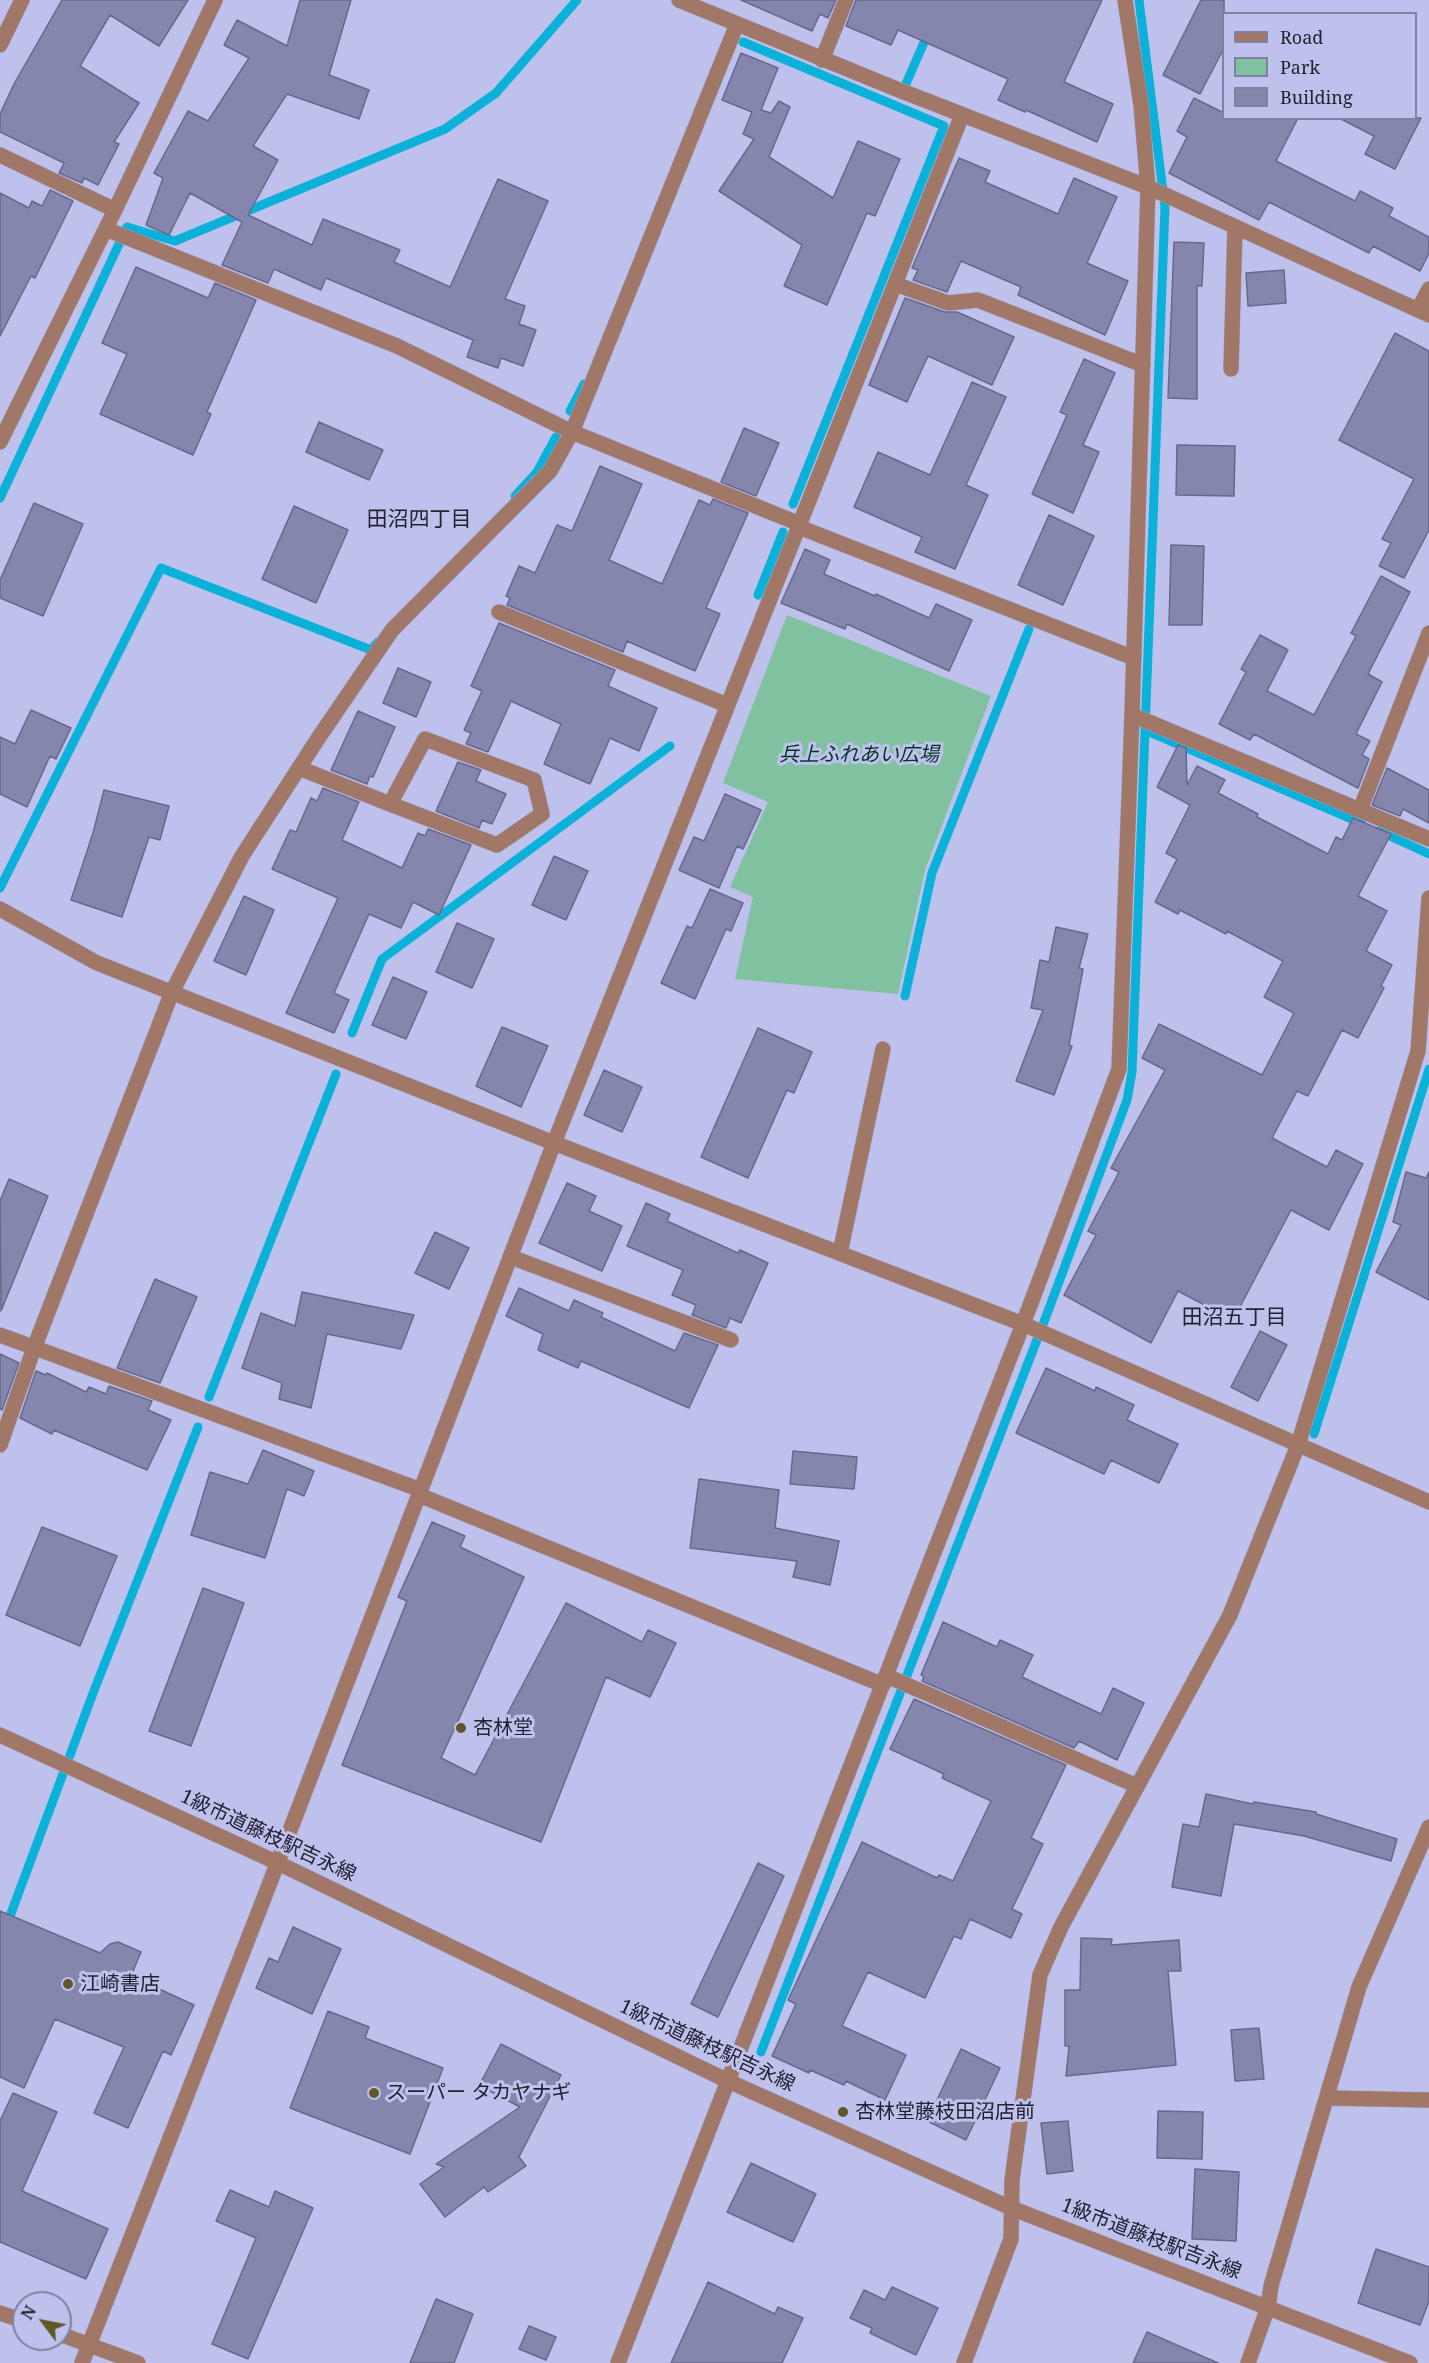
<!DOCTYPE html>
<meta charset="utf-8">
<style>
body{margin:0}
#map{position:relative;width:1429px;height:2363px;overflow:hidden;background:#bec1ec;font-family:"Noto Serif",serif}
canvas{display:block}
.legend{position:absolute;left:1222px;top:12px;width:195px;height:108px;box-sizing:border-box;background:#bec1ec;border:2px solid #7f81a2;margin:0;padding:8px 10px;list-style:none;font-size:18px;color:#212232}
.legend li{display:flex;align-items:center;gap:12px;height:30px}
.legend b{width:30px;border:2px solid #7f81a2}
.north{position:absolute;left:12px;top:2291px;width:60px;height:60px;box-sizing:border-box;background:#bec1ec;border:2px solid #7f81a2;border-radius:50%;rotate:302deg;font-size:16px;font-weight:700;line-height:24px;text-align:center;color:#212232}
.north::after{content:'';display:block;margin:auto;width:21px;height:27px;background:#5f5825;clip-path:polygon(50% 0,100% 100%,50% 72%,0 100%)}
</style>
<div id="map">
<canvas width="1429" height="2363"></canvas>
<ul class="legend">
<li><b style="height:8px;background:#a17767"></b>Road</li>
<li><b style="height:16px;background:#80c1a0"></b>Park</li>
<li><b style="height:16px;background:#8486ae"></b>Building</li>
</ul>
<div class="north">N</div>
</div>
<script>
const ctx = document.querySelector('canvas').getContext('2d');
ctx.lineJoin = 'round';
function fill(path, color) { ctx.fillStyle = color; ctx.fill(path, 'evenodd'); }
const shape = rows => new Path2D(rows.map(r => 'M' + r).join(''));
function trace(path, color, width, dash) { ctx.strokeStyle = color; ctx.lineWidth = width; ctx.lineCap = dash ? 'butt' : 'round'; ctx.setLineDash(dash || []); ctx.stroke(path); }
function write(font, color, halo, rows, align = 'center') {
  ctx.font = font + ' "Noto Serif","Noto Sans JP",serif'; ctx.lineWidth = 6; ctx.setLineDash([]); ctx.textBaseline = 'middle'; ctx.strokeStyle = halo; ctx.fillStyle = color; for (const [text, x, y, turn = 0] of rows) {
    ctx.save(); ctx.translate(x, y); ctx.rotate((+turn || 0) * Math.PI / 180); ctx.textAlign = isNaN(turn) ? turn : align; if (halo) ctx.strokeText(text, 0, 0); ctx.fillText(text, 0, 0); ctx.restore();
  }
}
fill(shape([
 [787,615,991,696,925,870,898,994,735,979,753,897,730,887,768,802,723,783]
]), '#80c1a0');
trace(shape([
 [743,42,944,126,793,504],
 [901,95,929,31],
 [570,411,584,384],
 [515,496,537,472,556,437],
 [0,498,127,227,175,241,445,129,496,93,577,0],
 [758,595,783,532],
 [1145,730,1361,823],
 [1379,831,1429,854],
 [0,888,161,568,371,650,378,642],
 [905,996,932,873,1029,629],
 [352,1033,382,959,670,746],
 [209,1397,336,1074],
 [1314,1434,1429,1069],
 [0,1943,95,1688,198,1427],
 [761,2052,1047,1314,1127,1100,1132,1072,1165,207,1139,0]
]), '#0cb1d9', 9);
const building = shape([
 [62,0,188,0,159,46,110,15,80,66,139,103,114,142,119,144,98,185,84,178,82,183,59,173,64,163,0,132,0,114,14,84,62,0],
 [300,0,351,0,329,75,369,90,359,119,287,94,253,146,278,160,248,215,312,245,323,219,400,250,394,262,450,287,498,179,548,201,505,299,525,306,519,324,536,330,523,366,501,358,498,368,467,357,473,340,326,278,321,290,274,269,268,283,222,265,242,222,190,193,169,235,146,225,163,178,154,173,188,111,208,121,249,58,224,45,237,20,287,46,300,0],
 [741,0,836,0,828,18,820,14,812,31,741,0],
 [856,0,1102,0,1064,82,1113,104,1097,142,1026,110,1025,112,998,100,1008,79,898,30,891,45,846,26,856,0],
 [1201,0,1224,0,1224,48,1200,94,1163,75,1201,0],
 [741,53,778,68,761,110,771,113,779,101,790,107,769,157,833,198,858,141,900,159,875,216,867,213,827,305,784,286,802,245,719,191,754,139,743,134,752,112,722,100,741,53],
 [1194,98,1224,113,1224,118,1298,118,1276,161,1355,201,1360,191,1393,208,1389,216,1429,237,1429,253,1420,271,1373,246,1369,253,1269,202,1259,220,1169,173,1187,137,1177,131,1194,98],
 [1339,118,1421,118,1395,169,1365,154,1374,136,1339,118],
 [959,158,990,171,985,182,1058,214,1074,178,1117,197,1087,263,1128,281,1105,335,1018,295,1021,287,961,261,947,292,913,280,918,270,912,268,959,158],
 [50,190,73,201,35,278,31,276,0,336,0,193,29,208,32,201,42,206,50,190],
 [1174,242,1204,243,1202,286,1197,286,1197,399,1168,398,1174,242],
 [136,267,208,298,215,283,256,300,207,412,211,414,193,455,100,414,127,354,102,343,136,267],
 [1284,270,1286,303,1248,306,1246,273,1284,270],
 [905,298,945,312,957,312,1014,337,992,385,928,356,907,402,869,385,905,298],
 [1395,333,1429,351,1429,530,1404,578,1379,566,1391,543,1382,539,1414,479,1339,440,1395,333],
 [1084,359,1115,373,1083,445,1099,452,1073,513,1032,494,1067,415,1060,412,1084,359],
 [972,382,1006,397,966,485,988,495,955,569,915,552,922,537,854,507,878,452,930,475,972,382],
 [319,422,383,450,369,480,306,452,319,422],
 [744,428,779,443,756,496,721,482,744,428],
 [1177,445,1235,446,1234,496,1176,495,1177,445],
 [600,466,642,484,609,560,662,584,699,500,710,505,713,499,748,513,706,608,720,614,695,671,627,641,623,652,507,605,510,598,506,596,519,566,535,573,557,525,572,531,600,466],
 [34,503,83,524,43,616,0,598,0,580,34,503],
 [294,506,348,530,316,603,262,579,294,506],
 [1049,515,1094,536,1063,605,1018,585,1049,515],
 [1171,545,1204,546,1202,625,1169,625,1171,545],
 [805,549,830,560,824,574,875,596,876,594,929,618,936,604,972,620,949,671,847,624,845,629,781,603,805,549],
 [1381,576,1410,592,1368,674,1382,682,1356,734,1370,741,1362,755,1369,759,1358,788,1254,734,1250,740,1219,724,1246,672,1241,669,1260,635,1288,650,1267,691,1314,715,1356,636,1351,633,1381,576],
 [499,623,615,670,608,686,657,708,639,751,610,738,590,784,544,764,561,724,511,701,488,752,466,744,471,733,464,730,482,691,471,686,499,623],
 [398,668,431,682,416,717,383,703,398,668],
 [31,710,71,728,56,759,50,756,27,807,0,794,0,737,15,744,31,710],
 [358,711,395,727,373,777,370,776,367,784,331,770,358,711],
 [1178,745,1186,748,1187,785,1197,766,1225,780,1218,793,1258,814,1257,817,1328,854,1336,837,1342,840,1353,818,1391,834,1358,896,1387,911,1366,951,1392,965,1381,986,1384,988,1358,1038,1342,1030,1308,1096,1297,1091,1272,1138,1327,1167,1336,1150,1363,1164,1329,1230,1291,1210,1233,1320,1178,1291,1151,1343,1064,1295,1096,1235,1088,1231,1119,1172,1111,1168,1165,1070,1142,1058,1159,1024,1262,1075,1294,1013,1264,997,1283,961,1227,931,1226,934,1180,910,1178,914,1155,902,1177,859,1166,853,1190,805,1157,787,1178,745],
 [458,762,481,770,476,781,506,794,492,824,482,820,479,828,436,811,458,762],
 [1387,768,1429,790,1429,823,1403,809,1400,816,1372,805,1387,768],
 [323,788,359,802,342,840,402,868,418,833,425,836,428,829,471,845,439,915,413,902,401,928,369,914,334,993,349,1000,334,1033,286,1013,338,898,272,869,290,830,296,832,311,798,317,801,323,788],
 [104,790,169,806,160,840,149,837,122,917,71,900,93,833,104,790],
 [725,794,761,810,743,849,737,846,719,888,679,870,694,837,704,841,725,794],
 [554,856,588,871,566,920,532,905,554,856],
 [710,889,743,903,731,931,726,929,695,999,661,983,687,926,692,928,710,889],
 [244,896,274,910,246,975,214,961,244,896],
 [457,923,494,939,472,988,436,972,457,923],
 [1056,927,1088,934,1079,968,1083,969,1069,1045,1072,1046,1054,1095,1016,1081,1043,1010,1031,1008,1040,960,1049,962,1056,927],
 [393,977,427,992,406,1039,372,1025,393,977],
 [502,1027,548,1046,521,1107,476,1086,502,1027],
 [758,1028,812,1052,794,1093,787,1090,748,1178,701,1157,758,1028],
 [604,1070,642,1087,622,1132,584,1115,604,1070],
 [1406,1172,1426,1178,1429,1172,1429,1300,1376,1272,1401,1225,1393,1222,1406,1172],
 [9,1179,48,1196,1,1311,0,1201,9,1179],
 [567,1183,596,1196,589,1211,622,1226,602,1271,539,1243,567,1183],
 [646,1203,670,1214,667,1221,738,1253,740,1250,768,1263,741,1323,730,1318,726,1328,692,1315,696,1305,672,1295,683,1270,627,1246,646,1203],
 [435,1232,469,1248,449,1289,415,1273,435,1232],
 [155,1279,197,1297,160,1383,117,1368,155,1279],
 [519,1288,569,1311,574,1300,603,1313,601,1317,675,1351,684,1333,718,1345,689,1408,581,1361,578,1368,538,1350,543,1334,506,1316,519,1288],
 [302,1292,414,1315,401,1349,327,1334,311,1408,279,1399,282,1383,242,1368,261,1313,295,1326,302,1292],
 [1260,1331,1287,1345,1258,1401,1231,1387,1260,1331],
 [0,1354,19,1363,2,1410,0,1409,0,1354],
 [1046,1368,1095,1391,1096,1387,1134,1405,1127,1420,1178,1444,1159,1483,1111,1460,1104,1474,1016,1433,1046,1368],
 [36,1371,46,1375,47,1373,86,1392,89,1387,106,1394,109,1386,152,1401,148,1410,171,1420,147,1470,54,1430,52,1434,20,1418,36,1371],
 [263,1450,314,1471,304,1496,287,1489,265,1558,191,1535,210,1472,248,1484,263,1450],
 [793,1451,857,1457,854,1489,790,1484,793,1451],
 [699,1479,779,1490,775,1528,839,1541,830,1585,793,1577,797,1561,690,1548,699,1479],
 [432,1522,465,1536,460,1547,524,1577,441,1758,475,1775,566,1603,642,1642,648,1630,676,1643,650,1697,606,1677,541,1842,342,1765,407,1601,398,1597,432,1522],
 [42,1527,117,1556,80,1646,6,1615,42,1527],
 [203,1588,244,1603,191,1746,149,1731,203,1588],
 [943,1622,997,1647,1000,1640,1033,1655,1022,1677,1101,1714,1113,1688,1144,1703,1117,1760,1079,1741,1074,1748,922,1681,924,1677,921,1675,943,1622],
 [914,1699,1066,1765,1031,1838,1043,1844,1012,1909,1022,1914,1011,1938,970,1919,961,1939,954,1936,925,1998,868,1972,842,2026,906,2055,885,2100,846,2081,844,2085,810,2070,809,2073,772,2056,796,2004,788,2000,862,1842,937,1878,939,1875,953,1881,991,1801,942,1778,944,1774,890,1749,914,1699],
 [1206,1794,1253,1804,1254,1802,1316,1812,1316,1814,1397,1839,1391,1861,1304,1836,1234,1824,1221,1896,1172,1887,1183,1824,1199,1827,1206,1794],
 [758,1863,784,1876,718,2017,691,2004,758,1863],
 [0,1911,100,1953,110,1944,118,1942,141,1952,131,1976,194,2005,171,2055,163,2051,128,2128,94,2113,124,2047,55,2019,24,2088,0,2077,0,1911],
 [293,1927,341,1949,312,2014,256,1988,269,1958,278,1962,293,1927],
 [1081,1938,1112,1939,1111,1945,1179,1940,1181,1971,1168,1971,1176,2065,1066,2076,1069,2046,1065,2046,1065,1990,1080,1990,1081,1938],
 [328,2011,369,2027,365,2038,443,2068,410,2154,290,2108,328,2011],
 [1259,2028,1264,2079,1235,2081,1231,2030,1259,2028],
 [501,2044,561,2075,519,2157,526,2166,488,2192,484,2187,445,2217,420,2184,444,2167,436,2164,520,2107,488,2090,490,2085,482,2080,501,2044],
 [961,2049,1000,2068,966,2140,927,2121,961,2049],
 [13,2093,57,2112,22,2191,108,2229,86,2279,0,2242,0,2121,13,2093],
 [1158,2111,1203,2112,1202,2159,1157,2158,1158,2111],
 [1068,2121,1073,2171,1047,2174,1041,2123,1068,2121],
 [751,2163,816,2194,793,2242,727,2212,751,2163],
 [1195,2169,1239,2172,1236,2241,1192,2239,1195,2169],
 [230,2190,269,2207,275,2191,313,2208,248,2359,212,2344,256,2238,216,2221,230,2190],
 [1376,2249,1429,2267,1429,2301,1420,2325,1358,2303,1376,2249],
 [708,2282,775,2314,778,2307,803,2318,782,2363,671,2363,708,2282],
 [892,2287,938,2308,916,2355,870,2333,872,2328,850,2318,864,2290,885,2300,892,2287],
 [436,2299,473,2314,454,2363,410,2363,436,2299],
 [529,2326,556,2337,546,2360,519,2349,529,2326],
 [1147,2332,1218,2363,1133,2363,1147,2332]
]);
fill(building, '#8486ae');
trace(building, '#66688e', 1.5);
const minor = shape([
 [679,0,894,88,1148,187,1429,315],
 [0,45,22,0],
 [822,60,846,0],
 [0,155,115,210],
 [106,229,397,346,572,432,800,524,804,529,1134,658],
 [895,284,948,303,978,300,1143,365],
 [1418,310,1429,289],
 [1231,369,1235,227],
 [0,442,115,210,215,0],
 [499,612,727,705],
 [1132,715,1429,839],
 [299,768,390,804,497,845,542,814,534,780,425,739,390,804],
 [1360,810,1429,633],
 [0,909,97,963,554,1143,1023,1324,1429,1502],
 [840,1253,883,1049],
 [511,1257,731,1340],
 [0,1335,421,1490],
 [0,1445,34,1348,172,992,242,856,317,740,392,630,550,471,572,432,737,24],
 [419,1495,883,1685],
 [887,1676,1137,1786],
 [0,1735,278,1863,728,2081,1011,2208,1410,2363],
 [1327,2098,1429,2100],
 [0,2313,24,2321],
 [60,2334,138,2363],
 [82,2363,264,1898,554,1143,962,115],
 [618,2363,1023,1324,1119,1069,1132,715,1148,187,1141,105,1125,0],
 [964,2363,1011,2239,1012,2180,1040,1975,1061,1927,1230,1615,1298,1445,1418,1051,1429,898],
 [1248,2363,1268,2307,1271,2286,1359,1987,1429,1827]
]);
trace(minor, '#9fa1c7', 16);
trace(minor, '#a17767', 15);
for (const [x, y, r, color] of [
 [461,1728,6,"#5f5825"],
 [68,1984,6,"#5f5825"],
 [374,2093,6,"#5f5825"],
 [843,2112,6,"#5f5825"]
]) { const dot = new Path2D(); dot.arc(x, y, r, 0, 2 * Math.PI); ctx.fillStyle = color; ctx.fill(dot); trace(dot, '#bec1ec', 2); }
write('italic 20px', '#003521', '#bec1ec', [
 ["兵上ふれあい広場",859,755]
]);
write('20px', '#212232', '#bec1ec', [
 ["杏林堂",473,1728],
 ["江崎書店",80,1984],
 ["スーパー タカヤナギ",386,2093],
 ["杏林堂藤枝田沼店前",855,2112]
], 'left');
write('20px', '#212232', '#bec1ec', [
 ["1級市道藤枝駅吉永線",268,1836,25],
 ["1級市道藤枝駅吉永線",707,2046,25],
 ["1級市道藤枝駅吉永線",1151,2239,21]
]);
write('21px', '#212232', '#bec1ec', [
 ["田沼四丁目",419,520],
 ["田沼五丁目",1234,1318]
]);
</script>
